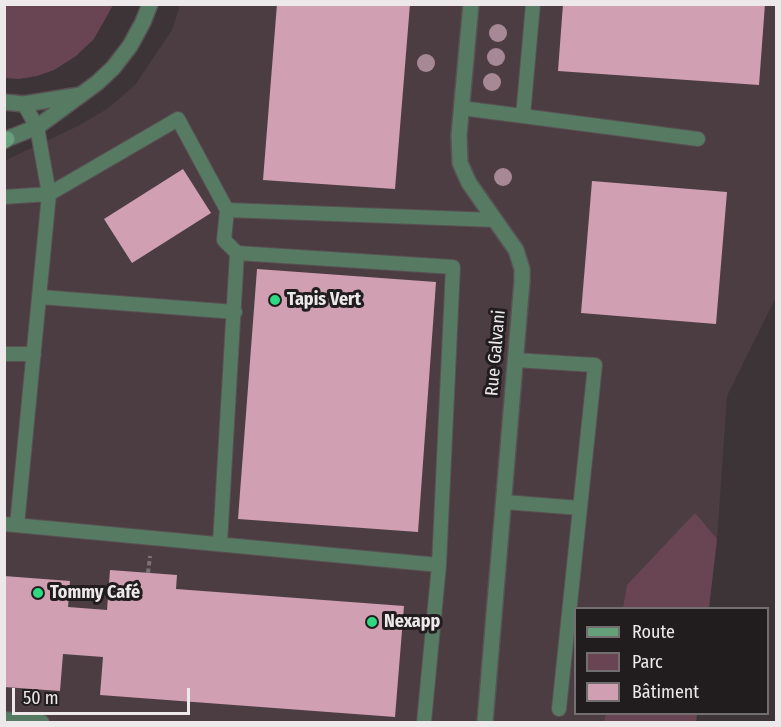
<!DOCTYPE html>
<meta charset="utf-8">
<style>
body{margin:0}
#map{position:relative;width:781px;height:727px;overflow:hidden;background:#3d3438;font-family:"Fira Sans Condensed",sans-serif}
canvas{display:block}
.frame{position:absolute;inset:0;border:6px solid #ede8ea;pointer-events:none}
.legend{position:absolute;left:574px;top:607px;width:195px;height:108px;box-sizing:border-box;background:#211d1f;border:2px solid #736e70;margin:0;padding:8px 10px;list-style:none;font-size:18px;color:#ede8ea}
.legend li{display:flex;align-items:center;gap:12px;height:30px}
.legend b{width:30px;border:2px solid #736e70}
.scale{position:absolute;left:12px;top:688px;width:178px;height:27px;box-sizing:border-box;border:3px solid #ede8ea;border-top:0;padding-left:8px;font-size:18px;line-height:21px;white-space:nowrap;color:#ede8ea;-webkit-text-stroke:4px #211d1f;paint-order:stroke}
</style>
<div id="map">
<canvas width="781" height="727"></canvas>
<div class="frame"></div>
<ul class="legend">
<li><b style="height:8px;background:#65a07a"></b>Route</li>
<li><b style="height:16px;background:#694453"></b>Parc</li>
<li><b style="height:16px;background:#d09fb2"></b>Bâtiment</li>
</ul>
<div class="scale">50 m</div>
</div>
<script>
const ctx = document.querySelector('canvas').getContext('2d');
ctx.lineJoin = 'round';
function fill(path, color) { ctx.fillStyle = color; ctx.fill(path, 'evenodd'); }
const shape = rows => new Path2D(rows.map(r => 'M' + r).join(''));
function trace(path, color, width, dash) { ctx.strokeStyle = color; ctx.lineWidth = width; ctx.lineCap = dash ? 'butt' : 'round'; ctx.setLineDash(dash || []); ctx.stroke(path); }
function write(font, color, halo, rows, align = 'center') {
  ctx.font = font + ' "Fira Sans Condensed",sans-serif'; ctx.lineWidth = 6; ctx.setLineDash([]); ctx.textBaseline = 'middle'; ctx.strokeStyle = halo; ctx.fillStyle = color; for (const [text, x, y, turn = 0] of rows) {
    ctx.save(); ctx.translate(x, y); ctx.rotate((+turn || 0) * Math.PI / 180); ctx.textAlign = isNaN(turn) ? turn : align; if (halo) ctx.strokeText(text, 0, 0); ctx.fillText(text, 0, 0); ctx.restore();
  }
}
fill(shape([
 [180,5,776,5,776,297,727,396,717,539,709,608,576,608,576,714,697,714,696,722,5,722,4,161,78,126,107,109,135,85,172,30]
]), '#4c3d43');
fill(shape([
 [4,5,5,4,113,5,94,39,76,56,54,70,37,76,19,79,5,78],
 [695,513,717,539,709,608,623,608,627,585],
 [606,714,697,714,696,722,604,722]
]), '#694453');
fill(shape([
 [277,4,410,4,395,189,263,180],
 [563,4,765,4,759,85,558,71],
 [183,169,211,213,132,263,104,219],
 [592,181,727,192,716,324,581,313],
 [257,269,436,282,418,532,238,519],
 [110,570,177,575,176,589,404,606,395,717,100,695,103,657,63,654,60,691,4,687,4,576,70,581,68,607,107,610]
]), '#d09fb2');
const service = shape([
 [461,108,523,116,533,4],
 [523,116,698,139],
 [4,197,49,194,178,119,227,210,495,220],
 [227,210,224,240,237,253],
 [40,297,235,312],
 [4,354,34,354],
 [515,360,595,365,559,709],
 [504,502,580,508],
 [4,524,439,565,453,267,237,253,220,543],
 [17,525,49,194,37,127,24,104],
 [4,719,42,722],
 [424,722,439,565]
]);
const minor = shape([
 [471,4,459,135,460,163,469,183,516,250,522,269,522,281,485,722]
]);
const tertiary = shape([
 [4,102,24,104,80,95],
 [4,140,37,127,97,83,113,68,130,46,143,22,150,4]
]);
const secondary = shape([
 [4,141,7,139]
]);
trace(service, '#595154', 16);
trace(minor, '#595154', 18);
trace(tertiary, '#595154', 18);
trace(secondary, '#595154', 18);
trace(shape([
 [148,573,150,556]
]), '#7a7376', 4, [4.5, 3]);
trace(service, '#567a62', 14);
trace(minor, '#567a62', 15);
trace(tertiary, '#567a62', 15);
trace(secondary, '#65a07a', 15);
ctx.fillStyle = '#a68994';
for (const [x, y] of [
 [498,33],
 [496,57],
 [426,63],
 [492,82],
 [503,177]
]) { ctx.beginPath(); ctx.arc(x, y, 9, 0, 2 * Math.PI); ctx.fill(); }
for (const [x, y, r, color] of [
 [275,300,6,"#2fd883"],
 [38,593,6,"#2fd883"],
 [372,622,6,"#2fd883"]
]) { const dot = new Path2D(); dot.arc(x, y, r, 0, 2 * Math.PI); ctx.fillStyle = color; ctx.fill(dot); trace(dot, '#211d1f', 2); }
write('bold 18px', '#ede8ea', '#211d1f', [
 ["Tapis Vert",287,300],
 ["Tommy Café",50,593],
 ["Nexapp",384,622]
], 'left');
write('18px', '#ede8ea', '#211d1f', [
 ["Rue Galvani",496,353,-85]
]);
</script>
